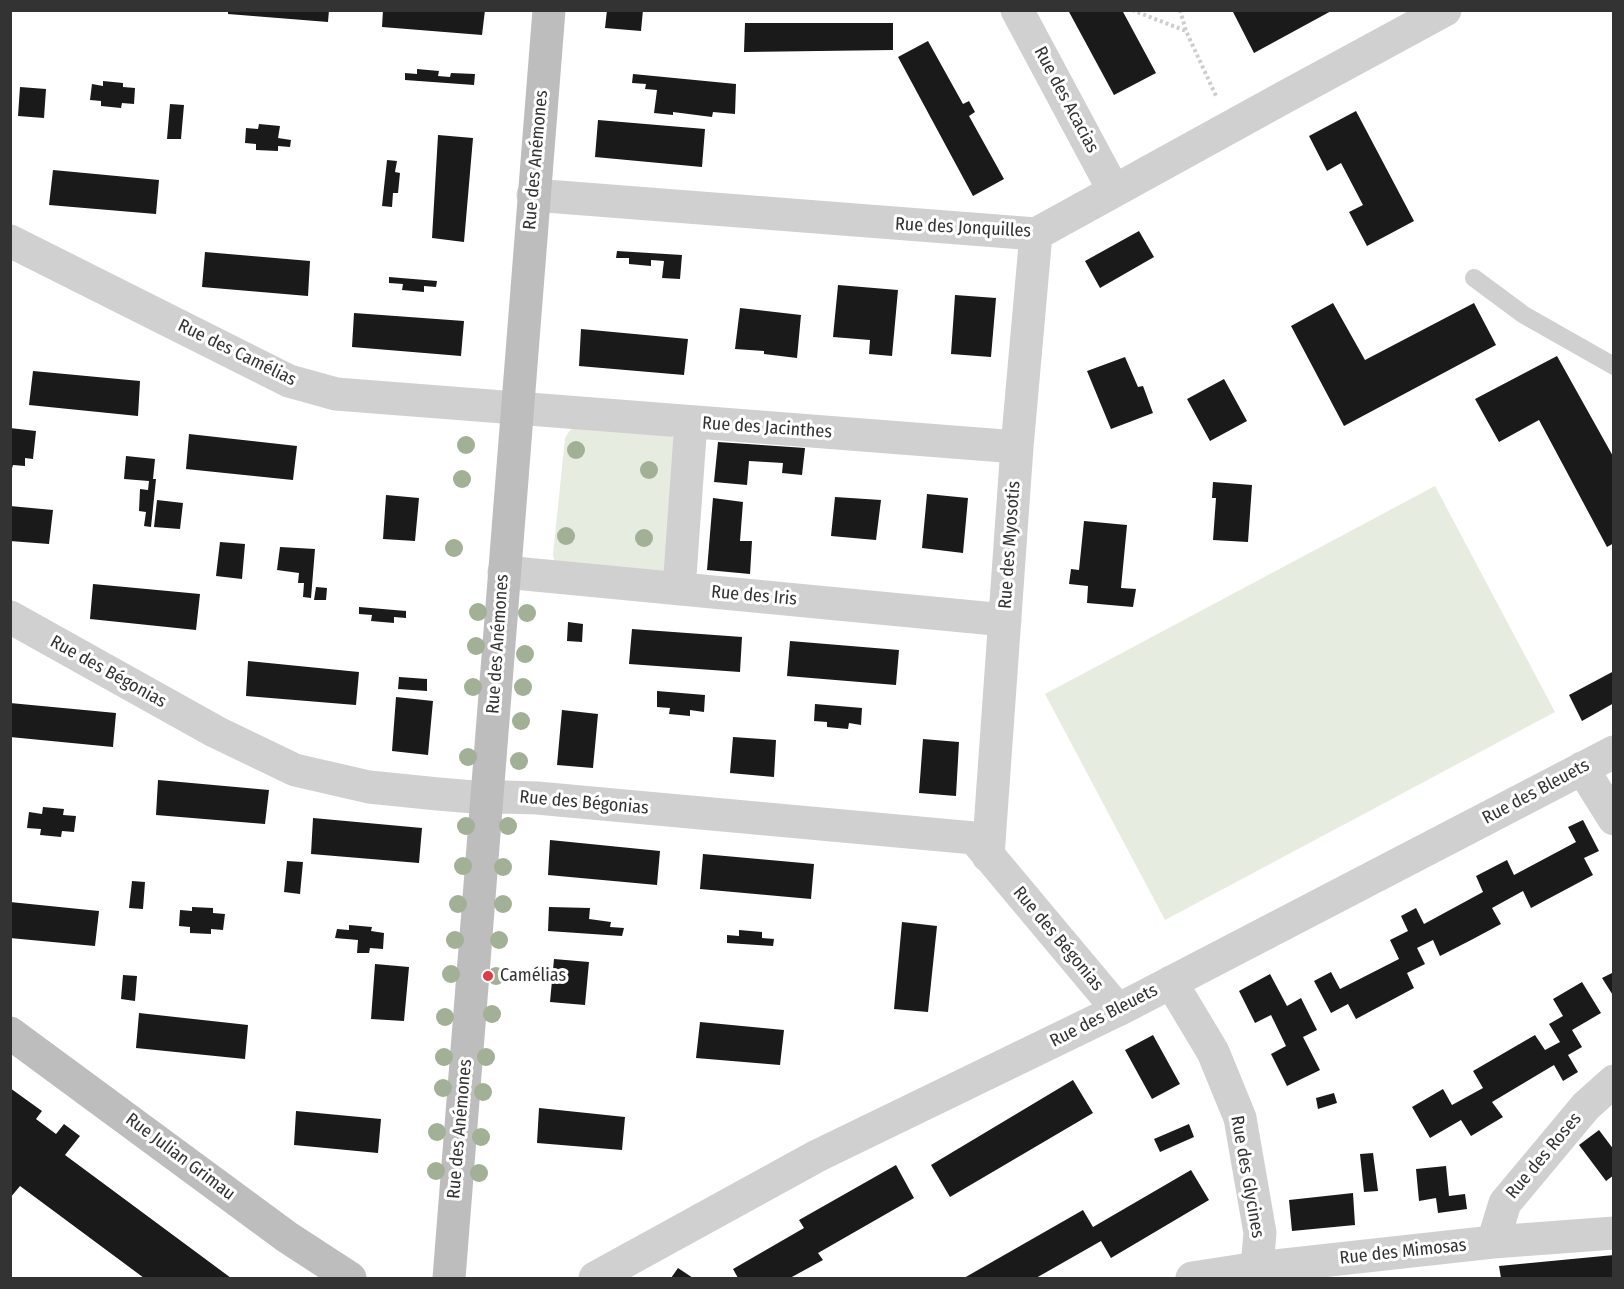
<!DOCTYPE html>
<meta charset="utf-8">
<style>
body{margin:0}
#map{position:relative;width:1624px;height:1289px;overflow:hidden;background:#fff;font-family:"Fira Sans Condensed",sans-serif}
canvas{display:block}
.frame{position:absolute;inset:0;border:12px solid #333;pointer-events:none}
</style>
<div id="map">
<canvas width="1624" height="1289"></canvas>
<div class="frame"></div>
</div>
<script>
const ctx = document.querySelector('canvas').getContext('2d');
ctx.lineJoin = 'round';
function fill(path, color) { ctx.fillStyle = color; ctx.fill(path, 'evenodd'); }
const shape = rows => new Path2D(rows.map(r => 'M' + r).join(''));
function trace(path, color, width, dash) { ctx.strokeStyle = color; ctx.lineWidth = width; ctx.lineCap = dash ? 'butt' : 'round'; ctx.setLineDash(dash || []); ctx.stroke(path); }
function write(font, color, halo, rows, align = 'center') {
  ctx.font = font + ' "Fira Sans Condensed",sans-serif'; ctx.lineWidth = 6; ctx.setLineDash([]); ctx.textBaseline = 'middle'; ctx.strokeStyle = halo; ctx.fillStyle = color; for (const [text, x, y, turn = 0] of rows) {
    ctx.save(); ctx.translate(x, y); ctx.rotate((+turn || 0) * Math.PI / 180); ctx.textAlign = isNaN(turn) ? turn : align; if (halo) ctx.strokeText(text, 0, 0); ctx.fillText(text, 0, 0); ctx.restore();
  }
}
fill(shape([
 [582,426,669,434,675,439,666,571,555,564,553,555,565,438,570,430],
 [1435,486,1555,712,1165,920,1045,694]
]), '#e6ecdf');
fill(shape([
 [228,10,329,10,328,22,228,14],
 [383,10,485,10,482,35,382,27],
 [607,10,643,10,641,31,605,28],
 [1068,10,1122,10,1156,73,1114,95],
 [1232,10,1333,10,1254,53],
 [745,23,893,23,893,50,744,52],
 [928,41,963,104,969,101,975,112,969,116,1004,179,973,196,898,57],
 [417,69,439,71,438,76,450,77,451,73,475,74,474,85,405,80,405,73,417,74],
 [633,74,736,84,735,114,713,112,712,117,673,112,673,115,654,113,657,90,645,89,646,84,632,83],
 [103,81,123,83,123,87,135,88,134,104,122,103,121,108,101,106,101,101,90,100,92,84,103,86],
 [20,87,46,89,44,118,18,116],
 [170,104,184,105,181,139,167,139],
 [1356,111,1414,221,1367,246,1349,212,1363,205,1341,163,1327,171,1309,136],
 [598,120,705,129,702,167,595,157],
 [259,124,280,126,278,138,291,140,290,147,278,146,278,151,256,150,256,144,245,143,246,128,258,129],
 [438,135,473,138,464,242,432,238],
 [387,160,397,161,395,172,400,173,398,193,393,193,392,207,382,206],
 [53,170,159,180,156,214,49,205],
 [1139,231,1154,257,1100,288,1085,261],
 [617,251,682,255,680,279,662,278,664,261,651,260,651,266,629,264,629,258,616,258],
 [205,252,310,261,308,296,202,287],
 [389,277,437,281,436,287,424,286,424,292,402,290,403,284,389,283],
 [838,285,898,290,892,356,869,354,870,340,833,337],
 [955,295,996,298,991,357,951,354],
 [1333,303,1365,360,1474,303,1496,345,1344,426,1291,326],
 [740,308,801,315,797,358,764,354,764,351,735,349],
 [354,313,464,321,461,356,352,347],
 [581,329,688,339,684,375,579,366],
 [1557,356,1614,458,1614,543,1607,547,1539,420,1499,442,1475,399],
 [1125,357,1138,387,1143,386,1153,413,1111,429,1087,371],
 [33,371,140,381,138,416,29,405],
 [1224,379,1247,421,1210,441,1187,399],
 [10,428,36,431,33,459,25,458,25,466,13,465,11,472],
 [189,434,297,446,293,480,186,469],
 [718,442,805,448,802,475,782,473,783,463,749,461,747,485,714,482],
 [126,456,155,459,153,479,156,479,151,527,144,526,146,512,139,511,140,489,148,490,149,481,124,479],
 [1213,482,1252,485,1248,542,1213,540,1216,498,1212,498],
 [927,494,968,498,963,553,922,548],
 [386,495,419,498,415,541,383,539],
 [835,497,881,500,876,540,831,536],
 [713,498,743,502,740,541,752,541,750,574,707,570],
 [157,500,183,503,180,529,154,527],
 [10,506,53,510,49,544,10,541],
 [1084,521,1127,525,1121,588,1136,589,1133,607,1087,603,1088,586,1069,584,1071,569,1079,570],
 [220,542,245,544,242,579,216,576],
 [280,547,315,549,311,598,303,597,304,583,298,583,299,573,277,570],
 [93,584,200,594,196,630,90,619],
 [316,587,327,588,326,600,314,600],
 [359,607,406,611,406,618,394,617,394,623,371,621,372,615,359,614],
 [568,622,583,624,582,642,567,641],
 [632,629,742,637,740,672,629,664],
 [790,641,899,650,896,685,787,676],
 [248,661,359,672,356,705,246,696],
 [1614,671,1614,703,1582,721,1569,695],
 [399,677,427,679,427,691,398,689],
 [657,691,705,695,704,712,690,710,690,716,669,714,670,708,657,707],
 [396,697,433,701,428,755,392,751],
 [10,703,116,713,113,747,10,737],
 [815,704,862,708,861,725,849,723,848,729,827,727,827,722,814,721],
 [562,710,598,714,593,768,557,765],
 [733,737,776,740,774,777,730,773],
 [923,739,959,742,956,796,919,793],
 [158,780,269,790,265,824,156,815],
 [43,807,64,809,63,815,76,816,74,832,62,831,61,837,40,835,41,829,27,828,29,812,42,814],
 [313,818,422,828,419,863,311,854],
 [1583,820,1599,851,1584,858,1593,875,1531,908,1523,891,1492,908,1501,924,1473,939,1440,956,1433,940,1417,948,1425,964,1407,973,1414,988,1356,1019,1348,1004,1331,1013,1314,981,1331,972,1340,989,1399,959,1390,940,1408,931,1401,916,1416,908,1424,924,1483,892,1476,876,1507,860,1514,875,1576,842,1568,827],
 [550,840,660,851,657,885,548,875],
 [703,854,814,864,811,899,700,889],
 [287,861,303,862,300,894,284,892],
 [132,881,145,882,143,909,129,908],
 [10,902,99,911,95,946,10,938],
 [192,907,213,908,213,913,225,914,223,930,211,929,211,934,190,933,190,927,179,926,180,910,192,911],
 [549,907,590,908,589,919,611,922,610,927,624,928,622,936,548,931],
 [902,922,937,926,928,1012,894,1009],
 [349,925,372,927,371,931,384,933,383,949,370,948,369,953,357,953,358,940,335,938,337,929,349,930],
 [739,930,762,932,762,938,774,939,773,946,727,943,727,935,739,936],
 [554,959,589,962,585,1005,550,1002],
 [375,964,409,967,404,1021,371,1019],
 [1614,972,1614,997,1602,978],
 [1270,974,1287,1006,1301,998,1317,1030,1303,1037,1320,1070,1287,1086,1271,1054,1286,1046,1271,1015,1255,1023,1239,991],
 [123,975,137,976,135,1001,121,999],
 [1582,982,1601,1013,1572,1030,1582,1047,1568,1055,1578,1072,1563,1081,1554,1065,1492,1102,1503,1117,1471,1136,1461,1120,1430,1138,1412,1107,1443,1089,1452,1105,1483,1088,1473,1071,1535,1035,1545,1050,1560,1042,1549,1024,1563,1016,1553,999],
 [139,1013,248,1025,245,1059,136,1048],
 [700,1022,784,1030,780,1065,696,1058],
 [1153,1035,1180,1084,1152,1099,1125,1050],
 [1073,1080,1093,1113,950,1197,931,1165],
 [10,1088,42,1111,36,1119,56,1134,64,1124,80,1136,65,1155,231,1278,144,1278,20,1186,10,1198],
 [1334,1093,1337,1103,1318,1109,1316,1098],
 [539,1108,625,1117,622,1150,537,1143],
 [296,1111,381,1119,378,1153,294,1145],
 [1189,1124,1194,1137,1160,1152,1154,1139],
 [1599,1130,1614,1150,1614,1175,1606,1181,1579,1145],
 [1373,1153,1378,1191,1364,1192,1360,1154],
 [896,1165,914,1198,818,1253,823,1260,790,1278,738,1278,733,1269,804,1228,799,1220],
 [1446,1166,1449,1196,1465,1194,1467,1209,1438,1213,1436,1198,1419,1201,1416,1169],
 [1191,1170,1209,1200,1111,1258,1101,1241,1036,1278,964,1278,1083,1210,1093,1227],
 [1353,1193,1355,1225,1292,1231,1289,1200],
 [1614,1255,1614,1278,1501,1278,1499,1266],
 [678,1268,693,1278,671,1278]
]), '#1a1a1a');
trace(shape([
 [1132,10,1186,31],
 [1180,10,1186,31,1217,98]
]), '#cdcdcd', 4, [3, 3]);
trace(shape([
 [1474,278,1524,315,1614,366]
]), '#d0d0d0', 18);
trace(shape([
 [1017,10,1114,191],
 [533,195,1036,234,1281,99,1445,10],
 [10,241,289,381,336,394,1017,447],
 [504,572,1005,620],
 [679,589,691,422],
 [10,617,216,732,295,770,369,787,438,794,486,798,505,797,537,798,974,838,1118,1010],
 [1582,768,1614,819],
 [988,856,1017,447,1036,234],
 [1171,982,1213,1052,1240,1118,1260,1233,1256,1278],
 [1493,1242,1505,1203,1586,1106,1614,1081],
 [595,1278,817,1156,1118,1010,1614,752],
 [1192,1278,1257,1268,1493,1242,1614,1233]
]), '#d0d0d0', 33);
trace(shape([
 [10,1033,287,1237,350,1278],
 [449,1278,549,10]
]), '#bdbdbd', 33);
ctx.fillStyle = '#a2b095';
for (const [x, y] of [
 [466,445],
 [576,450],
 [649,470],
 [462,479],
 [566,536],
 [644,538],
 [454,548],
 [478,612],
 [527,613],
 [476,646],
 [525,654],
 [473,687],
 [523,687],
 [521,721],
 [468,757],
 [519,761],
 [466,826],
 [508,826],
 [463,866],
 [503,867],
 [458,904],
 [503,904],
 [455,940],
 [499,940],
 [451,974],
 [496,976],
 [492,1014],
 [445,1017],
 [444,1057],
 [486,1057],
 [443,1088],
 [483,1092],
 [437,1132],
 [481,1137],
 [436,1171],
 [479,1173]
]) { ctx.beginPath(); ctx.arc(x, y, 9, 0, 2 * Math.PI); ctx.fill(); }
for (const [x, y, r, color] of [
 [488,976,6,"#e63946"]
]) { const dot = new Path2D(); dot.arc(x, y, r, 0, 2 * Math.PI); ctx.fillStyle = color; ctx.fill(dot); trace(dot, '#fff', 2); }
write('18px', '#333', '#fff', [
 ["Rue des Acacias",1066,100,62],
 ["Rue des Anémones",536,160,-85],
 ["Rue des Jonquilles",963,228,3],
 ["Rue des Camélias",237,353,26],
 ["Rue des Jacinthes",767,428,4],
 ["Rue des Myosotis",1010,545,-86],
 ["Rue des Iris",754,596,5],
 ["Rue des Anémones",498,644,-86],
 ["Rue des Bégonias",108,672,29],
 ["Rue des Bleuets",1536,792,-28],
 ["Rue des Bégonias",584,803,5],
 ["Rue des Bégonias",1058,939,50],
 ["Rue des Bleuets",1104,1016,-27],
 ["Rue des Anémones",460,1129,-85],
 ["Rue des Roses",1544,1156,-50],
 ["Rue Julian Grimau",180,1157,37],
 ["Rue des Glycines",1247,1177,80],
 ["Rue des Mimosas",1403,1252,-6]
]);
write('18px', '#333', '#fff', [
 ["Camélias",500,976]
], 'left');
</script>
